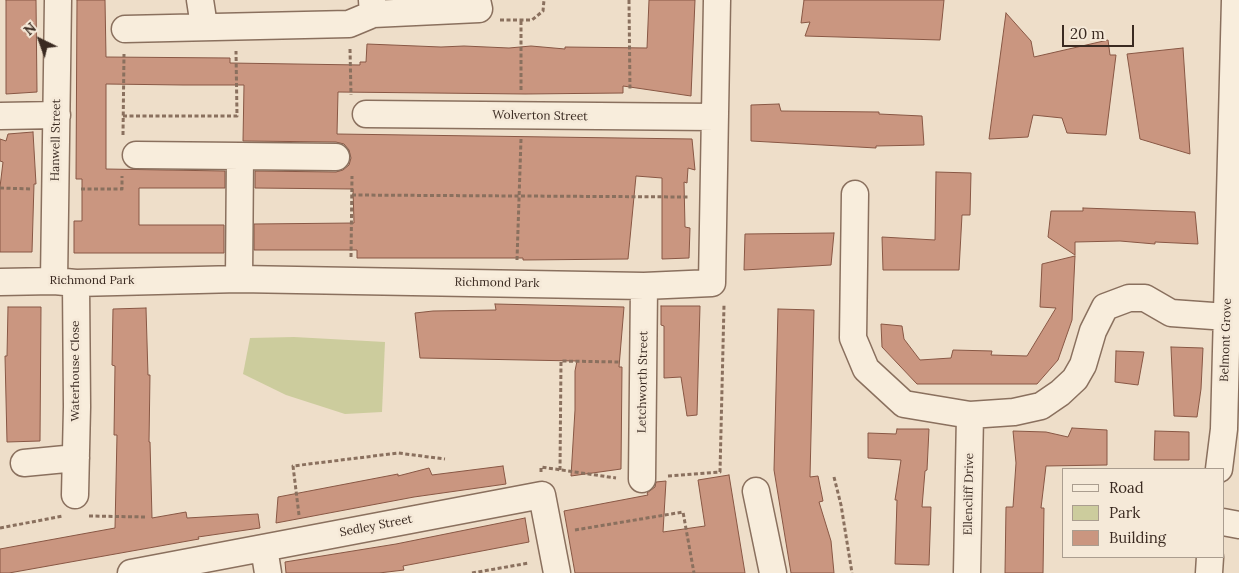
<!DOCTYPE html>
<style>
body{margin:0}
#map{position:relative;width:1239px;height:573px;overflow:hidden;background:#eedec9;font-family:Lora,serif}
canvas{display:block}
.legend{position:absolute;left:1062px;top:468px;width:162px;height:90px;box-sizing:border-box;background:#f5e9d8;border:1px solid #aa9d8f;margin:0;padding:6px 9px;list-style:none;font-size:15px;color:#3a2a21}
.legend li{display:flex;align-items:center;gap:10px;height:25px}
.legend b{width:25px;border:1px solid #aa9d8f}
.north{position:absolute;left:15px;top:15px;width:50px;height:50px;-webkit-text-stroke:4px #f5e9d8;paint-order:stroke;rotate:318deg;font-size:14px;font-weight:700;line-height:20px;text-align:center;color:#3a2a21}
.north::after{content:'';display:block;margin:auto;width:18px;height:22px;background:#3a2a21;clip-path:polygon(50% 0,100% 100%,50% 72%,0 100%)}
.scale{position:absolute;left:1062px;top:25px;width:72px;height:22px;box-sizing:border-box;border:2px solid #3a2a21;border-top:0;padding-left:6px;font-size:15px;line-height:18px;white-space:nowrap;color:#3a2a21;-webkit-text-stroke:4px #f5e9d8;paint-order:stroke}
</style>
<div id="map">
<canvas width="1239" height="573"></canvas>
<ul class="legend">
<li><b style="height:6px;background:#f8eddc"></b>Road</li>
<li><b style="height:14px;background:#cccc9d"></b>Park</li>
<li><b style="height:14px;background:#ca9680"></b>Building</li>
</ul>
<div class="north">N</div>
<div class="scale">20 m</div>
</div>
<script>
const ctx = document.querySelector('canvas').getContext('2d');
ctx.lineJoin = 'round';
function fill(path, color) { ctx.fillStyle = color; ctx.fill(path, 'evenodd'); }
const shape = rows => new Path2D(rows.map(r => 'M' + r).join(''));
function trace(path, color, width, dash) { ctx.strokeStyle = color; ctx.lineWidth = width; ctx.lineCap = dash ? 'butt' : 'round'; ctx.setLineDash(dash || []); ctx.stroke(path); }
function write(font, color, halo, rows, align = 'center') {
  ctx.font = font + ' Lora,serif'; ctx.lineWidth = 5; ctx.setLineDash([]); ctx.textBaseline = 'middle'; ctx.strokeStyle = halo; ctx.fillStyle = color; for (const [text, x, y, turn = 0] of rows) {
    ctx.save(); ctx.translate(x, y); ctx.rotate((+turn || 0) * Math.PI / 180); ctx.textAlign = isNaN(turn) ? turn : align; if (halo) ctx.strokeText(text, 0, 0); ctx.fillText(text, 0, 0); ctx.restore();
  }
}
fill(shape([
 [294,337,385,342,382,412,345,414,286,395,243,374,250,338]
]), '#cccc9d');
const building = shape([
 [6,0,36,0,37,92,6,94,6,0],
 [77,0,105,0,106,57,230,58,230,63,360,65,360,62,366,62,367,44,441,47,464,46,509,48,531,46,565,49,565,47,647,48,649,0,695,0,691,96,623,86,623,93,525,94,338,92,337,134,692,139,695,170,688,168,687,183,684,182,685,227,690,228,689,258,662,259,662,178,636,176,628,259,523,260,523,258,357,258,357,250,254,250,254,224,354,223,353,189,255,188,255,171,336,172,343,170,349,165,351,158,349,150,344,144,336,142,243,141,244,85,183,85,106,84,106,169,225,171,225,188,139,188,139,225,224,225,224,253,74,253,74,221,82,221,82,179,76,179,77,0],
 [804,0,944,0,940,40,805,36,810,22,801,23,804,0],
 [1006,13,1031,41,1034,57,1108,40,1110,55,1116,55,1106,135,1067,133,1062,118,1033,115,1028,137,989,139,1006,13],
 [1183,48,1190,154,1140,139,1127,54,1183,48],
 [779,104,781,111,879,112,879,114,922,116,924,145,876,146,876,148,751,141,751,105,779,104],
 [33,132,36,184,34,184,32,252,0,252,0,187,3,162,0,161,0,139,6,141,8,134,33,132],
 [936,172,971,173,970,215,962,215,959,270,883,270,882,237,935,240,936,172],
 [1083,208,1195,212,1198,244,1155,242,1155,244,1120,241,1075,242,1075,255,1048,237,1051,211,1083,211,1083,208],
 [834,233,831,265,744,270,745,234,834,233],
 [1075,256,1072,320,1058,360,1037,384,917,384,882,347,881,324,902,326,904,339,920,360,951,358,953,350,992,351,991,355,1027,356,1056,308,1040,307,1042,264,1075,256],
 [495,304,624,307,619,367,622,367,621,469,571,476,575,410,575,371,577,361,420,358,415,313,433,311,496,310,495,304],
 [661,306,700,306,697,415,687,416,681,377,664,378,664,326,661,325,661,306],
 [8,307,41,307,40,441,7,442,5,356,7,356,8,307],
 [146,308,148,375,150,375,149,442,150,442,152,518,186,512,187,518,258,514,260,528,198,537,199,539,9,573,0,573,0,549,115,528,117,435,114,435,115,366,112,365,113,309,146,308],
 [778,309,814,310,810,477,818,476,823,501,819,502,831,541,834,573,791,573,774,470,778,309],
 [1171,347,1203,348,1201,389,1197,417,1174,416,1171,347],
 [1116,351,1144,352,1138,385,1115,382,1116,351],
 [1072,428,1107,430,1107,465,1046,466,1041,508,1044,508,1043,573,1005,573,1006,507,1013,507,1016,463,1013,431,1046,432,1068,437,1072,428],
 [897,429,929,429,927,470,925,471,922,507,931,507,929,565,895,564,897,500,895,500,901,460,868,458,868,433,896,434,897,429],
 [1155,431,1189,432,1189,460,1154,460,1155,431],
 [503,466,506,484,414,497,276,523,278,497,398,474,398,476,429,468,432,475,503,466],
 [729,475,745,573,575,573,564,511,648,495,647,493,655,487,656,482,666,481,663,532,705,526,698,480,729,475],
 [525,518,529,542,403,566,404,570,379,573,286,573,285,562,396,544,525,518]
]);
fill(building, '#ca9680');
trace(building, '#885744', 1);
const minor = shape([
 [200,0,204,26],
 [372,0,373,14,479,9,477,0],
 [125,29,349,24,373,14],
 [366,114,715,117],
 [0,116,57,115],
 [136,155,240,156,239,279],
 [240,156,336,157],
 [855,194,853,338,866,369,904,404,970,415,1014,412,1041,406,1060,393,1075,379,1083,365,1093,331,1105,307,1129,298,1145,298,1171,313,1227,317],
 [54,281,58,0],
 [0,282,54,281,76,283,239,279,644,286,712,283,717,0],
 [24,463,76,458],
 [1219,469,1224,429,1235,0],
 [642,479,644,286],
 [756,491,773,573],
 [75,495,77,407,76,283],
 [1223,522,1239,525],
 [264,548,268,573],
 [131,573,542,495,557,573],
 [967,573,970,415],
 [1209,573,1210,557]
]);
trace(minor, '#8a705e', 29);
trace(shape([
 [629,0,630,91],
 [500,20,532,20,543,11,544,0],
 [521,21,521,90],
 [350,49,351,95],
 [123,116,237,116,236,51],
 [123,135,124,54],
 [0,188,32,189],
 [81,189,122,189,122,176],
 [352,195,688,197],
 [351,257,352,176],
 [517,260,521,139],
 [560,470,561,361,620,362],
 [541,472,541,467,616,478],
 [668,476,720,472,724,305],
 [834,477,841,505,852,573],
 [299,515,293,466,398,453,445,459],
 [89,516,146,517],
 [0,528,63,516],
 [575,530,683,512,694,573],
 [472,573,529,563]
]), '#8a705e', 3, [4, 2.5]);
trace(minor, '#f8eddc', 26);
write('12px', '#3a2a21', '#f5e9d8', [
 ["Wolverton Street",540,116,1],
 ["Hanwell Street",56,140,-89],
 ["Richmond Park",92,281],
 ["Richmond Park",497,283,1],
 ["Belmont Grove",1226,340,-88],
 ["Waterhouse Close",76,371,-90],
 ["Letchworth Street",643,382,-89],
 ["Ellencliff Drive",969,494,-89],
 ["Sedley Street",376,526,-11]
]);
</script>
